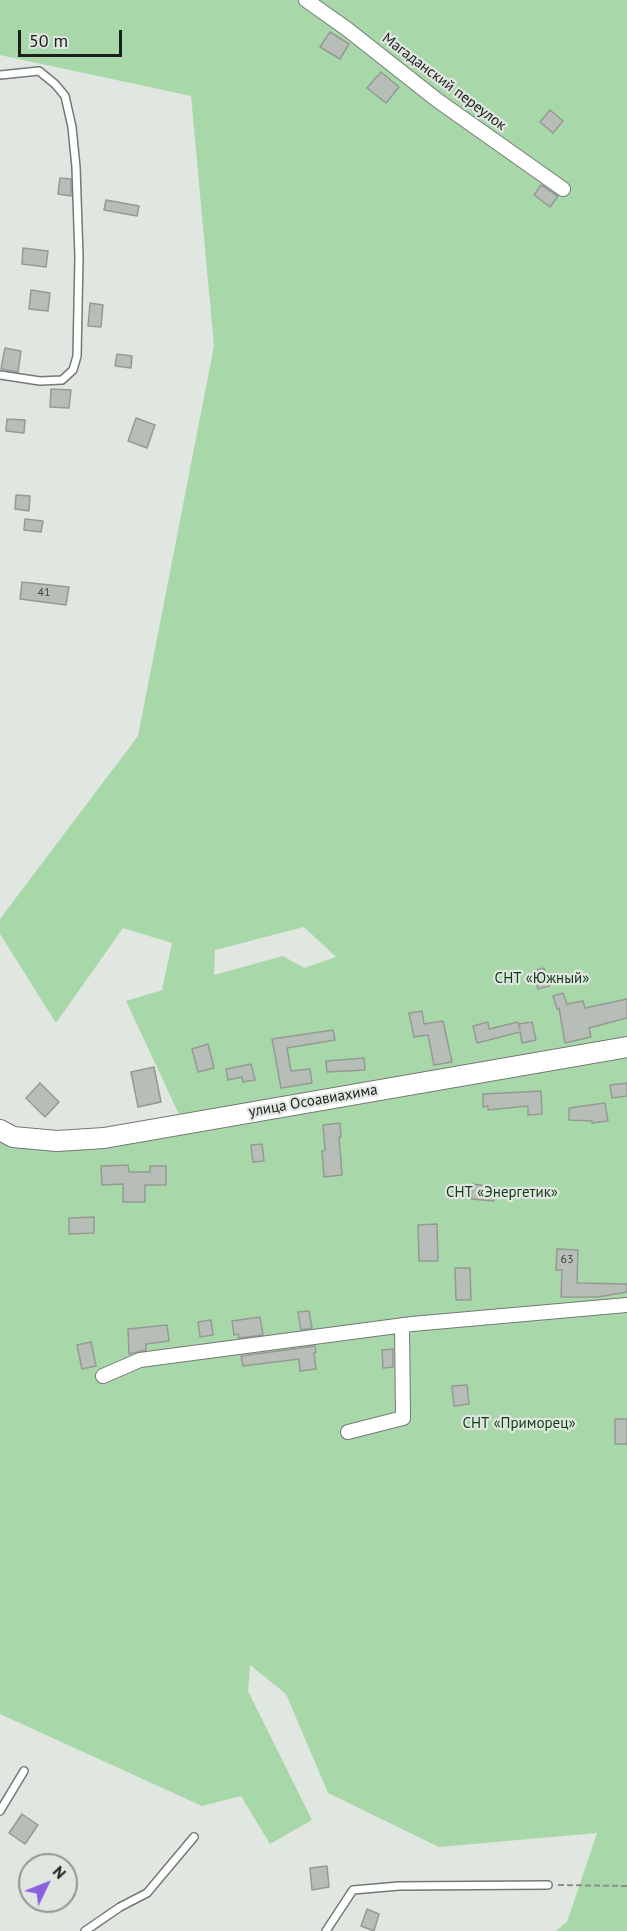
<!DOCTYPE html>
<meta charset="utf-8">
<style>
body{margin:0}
#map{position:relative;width:627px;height:1931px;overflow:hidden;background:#e0e6e0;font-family:"PT Sans",sans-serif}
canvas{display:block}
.north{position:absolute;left:18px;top:1853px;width:60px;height:60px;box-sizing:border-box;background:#e0e6e0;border:2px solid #929692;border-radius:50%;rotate:47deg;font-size:16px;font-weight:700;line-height:24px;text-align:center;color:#1d1f1d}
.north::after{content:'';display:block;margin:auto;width:21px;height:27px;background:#8961dc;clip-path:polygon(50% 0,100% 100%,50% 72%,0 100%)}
.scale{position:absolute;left:18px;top:30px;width:104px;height:27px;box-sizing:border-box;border:3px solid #1d1f1d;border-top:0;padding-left:8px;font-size:18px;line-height:21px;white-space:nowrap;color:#1d1f1d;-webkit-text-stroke:4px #e0e6e0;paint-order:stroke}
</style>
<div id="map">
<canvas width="627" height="1931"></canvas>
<div class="north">N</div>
<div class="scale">50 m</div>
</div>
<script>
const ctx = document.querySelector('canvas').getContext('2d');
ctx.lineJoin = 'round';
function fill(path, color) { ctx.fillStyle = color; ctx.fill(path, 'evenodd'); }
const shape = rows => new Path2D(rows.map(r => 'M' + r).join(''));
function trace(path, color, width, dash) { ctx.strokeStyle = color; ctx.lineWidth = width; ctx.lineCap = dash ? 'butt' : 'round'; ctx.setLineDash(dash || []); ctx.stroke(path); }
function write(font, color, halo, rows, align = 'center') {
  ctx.font = font + ' "PT Sans",sans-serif'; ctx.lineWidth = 4.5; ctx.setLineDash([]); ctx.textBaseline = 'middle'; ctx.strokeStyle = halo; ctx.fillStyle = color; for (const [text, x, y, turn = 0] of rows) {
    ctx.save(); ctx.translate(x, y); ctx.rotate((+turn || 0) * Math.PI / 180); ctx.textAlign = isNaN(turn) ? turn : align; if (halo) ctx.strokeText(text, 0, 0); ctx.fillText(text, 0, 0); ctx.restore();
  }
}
fill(shape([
 [0,0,627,0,627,1931,556,1931,567,1922,597,1833,439,1847,328,1793,286,1694,250,1665,248,1691,312,1820,270,1844,241,1796,202,1806,0,1714,0,1131,14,1137,183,1123,126,1001,162,990,172,943,123,928,56,1023,0,934,0,919,138,736,214,346,191,96,0,55],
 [304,927,336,957,304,968,283,956,214,975,215,950]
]), '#a8d8a9');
const building = shape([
 [330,32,349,44,340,59,320,47,330,32],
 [381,72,399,87,386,103,367,88,381,72],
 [550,110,563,121,553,133,540,122,550,110],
 [60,178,71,179,71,196,58,194,60,178],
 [541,185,558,196,550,207,534,195,541,185],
 [106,200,139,206,137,216,104,210,106,200],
 [23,248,48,251,46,267,22,264,23,248],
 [31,290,50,293,48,311,29,309,31,290],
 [90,303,103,305,101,327,88,326,90,303],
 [5,348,21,351,18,372,1,369,5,348],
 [117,354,132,356,131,368,115,366,117,354],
 [51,389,71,390,69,408,50,407,51,389],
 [136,418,155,425,147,448,128,441,136,418],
 [7,419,25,420,24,433,6,431,7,419],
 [16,495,30,496,29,511,15,509,16,495],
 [25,519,43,521,41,532,24,530,25,519],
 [22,582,69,587,66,605,20,599,22,582],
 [544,968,549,986,538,989,532,971,544,968],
 [563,993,567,1004,583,1001,585,1008,627,999,627,1018,589,1028,591,1037,565,1043,559,1008,557,1009,553,996,563,993],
 [422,1011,424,1024,443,1021,452,1062,434,1065,428,1035,414,1037,409,1013,422,1011],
 [488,1022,489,1029,518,1022,520,1029,519,1024,532,1022,536,1040,522,1043,520,1032,477,1043,473,1026,488,1022],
 [333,1030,335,1040,287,1048,291,1071,310,1069,312,1083,281,1088,272,1039,333,1030],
 [208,1044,214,1068,198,1072,192,1049,208,1044],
 [364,1058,365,1070,327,1072,326,1061,364,1058],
 [251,1064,255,1080,243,1082,242,1077,228,1080,226,1069,251,1064],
 [154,1067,161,1102,138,1107,131,1072,154,1067],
 [40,1083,59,1102,45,1117,26,1098,40,1083],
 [627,1083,627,1096,612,1098,610,1085,627,1083],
 [541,1091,542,1114,528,1115,528,1106,488,1110,488,1106,483,1107,483,1094,541,1091],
 [605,1103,608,1121,592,1123,592,1121,569,1120,569,1108,605,1103],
 [340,1123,341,1137,339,1137,342,1175,324,1177,322,1151,325,1150,323,1125,340,1123],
 [262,1144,264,1161,253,1162,251,1145,262,1144],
 [128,1165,129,1172,150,1172,150,1166,166,1166,166,1185,145,1185,145,1202,123,1202,123,1184,102,1185,101,1166,128,1165],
 [472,1184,495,1187,494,1201,471,1199,472,1184],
 [94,1217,94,1233,69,1234,69,1218,94,1217],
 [437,1224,438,1261,419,1261,418,1225,437,1224],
 [557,1249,578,1250,577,1283,627,1284,627,1292,598,1297,561,1297,562,1270,556,1270,557,1249],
 [455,1268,470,1268,471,1300,456,1300,455,1268],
 [309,1311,312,1328,301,1330,298,1312,309,1311],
 [260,1317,263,1335,239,1338,238,1334,234,1335,232,1321,260,1317],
 [211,1320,213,1335,200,1337,198,1322,211,1320],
 [167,1325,169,1341,146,1344,146,1350,129,1354,128,1329,167,1325],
 [91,1342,96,1366,82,1369,77,1345,91,1342],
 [315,1346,316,1352,314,1353,316,1369,300,1371,299,1359,243,1366,241,1356,315,1346],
 [393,1349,393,1367,383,1368,382,1350,393,1349],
 [467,1385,469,1404,454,1406,452,1386,467,1385],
 [615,1419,627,1419,627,1444,615,1444,615,1419],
 [22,1814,38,1825,25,1844,9,1833,22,1814],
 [327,1866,329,1887,312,1890,310,1868,327,1866],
 [367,1909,379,1914,374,1931,361,1926,367,1909]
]);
fill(building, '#b7bdb7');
trace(building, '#959a95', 1.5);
const lane = shape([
 [0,75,39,71,55,84,65,96,72,127,76,167,79,257,77,356,73,370,62,380,40,381,0,375],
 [0,1811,24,1771],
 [85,1931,120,1907,147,1893,194,1837],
 [326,1931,353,1890,399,1886,548,1885]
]);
const street = shape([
 [306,0,347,29,437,100,563,189],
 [103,1376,140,1360,412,1324,627,1305],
 [348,1432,403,1418,402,1325]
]);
const secondary = shape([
 [0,1130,13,1137,57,1141,104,1138,627,1047]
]);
trace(lane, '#747974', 10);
trace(street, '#747974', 16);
trace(secondary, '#747974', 22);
trace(shape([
 [558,1885,627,1886]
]), '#8b908b', 2, [6, 3]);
trace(lane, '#fff', 7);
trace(street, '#fff', 14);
trace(secondary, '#fff', 20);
write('12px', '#444644', null, [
 ["41",44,593],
 ["63",567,1260]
]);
write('15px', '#1d1f1d', '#e0e6e0', [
 ["Магаданский переулок",444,82,37],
 ["улица Осоавиахима",313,1101,-10]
]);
write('15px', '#103c15', '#e0e6e0', [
 ["СНТ «Южный»",542,979],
 ["СНТ «Энергетик»",502,1193],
 ["СНТ «Приморец»",519,1424]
]);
</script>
